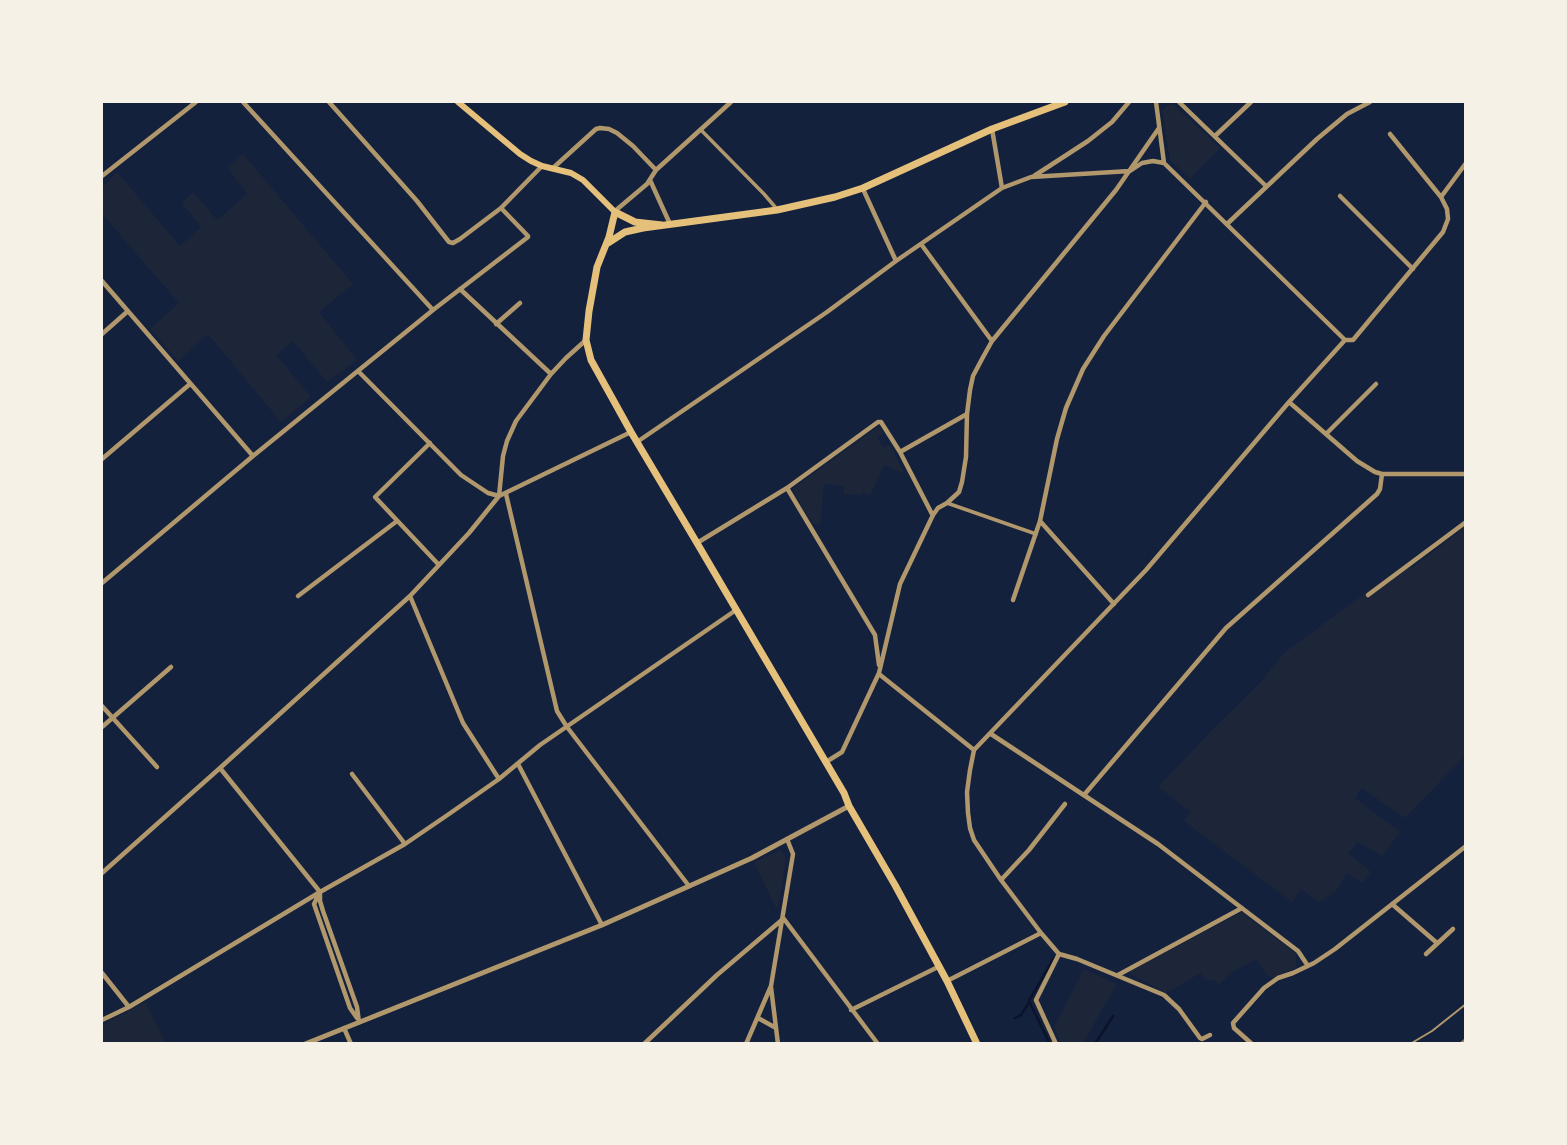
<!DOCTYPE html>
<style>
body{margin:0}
#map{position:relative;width:1567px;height:1145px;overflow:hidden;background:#14213d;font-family:Arial,sans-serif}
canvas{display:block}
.frame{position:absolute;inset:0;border:103px solid #f6f1e7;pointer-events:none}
</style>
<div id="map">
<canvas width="1567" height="1145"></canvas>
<div class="frame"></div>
</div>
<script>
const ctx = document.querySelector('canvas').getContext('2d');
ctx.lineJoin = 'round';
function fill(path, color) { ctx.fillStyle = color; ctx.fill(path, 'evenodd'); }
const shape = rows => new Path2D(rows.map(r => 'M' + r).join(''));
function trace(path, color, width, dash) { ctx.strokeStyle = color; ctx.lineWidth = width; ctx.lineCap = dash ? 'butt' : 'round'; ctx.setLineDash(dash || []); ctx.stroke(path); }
fill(shape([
 [1173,104,1220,148,1190,179,1170,160,1162,111,1168,105],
 [243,154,353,284,319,312,357,360,327,382,293,341,276,355,311,397,281,422,208,334,178,361,150,329,179,303,102,214,102,187,117,172,180,246,201,227,182,203,193,192,217,220,247,194,227,167],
 [879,426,883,433,877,438,884,448,890,444,904,473,884,465,870,496,863,492,861,495,844,494,844,486,824,484,820,525,813,524,792,489],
 [1465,527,1465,756,1405,818,1362,788,1355,798,1400,832,1382,856,1358,842,1348,853,1371,872,1362,883,1347,873,1336,891,1319,902,1301,889,1292,902,1184,821,1191,812,1158,787,1215,727,1258,685,1284,653,1406,563,1412,568],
 [781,850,786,859,779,905,776,908,754,862],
 [1242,912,1296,954,1296,968,1272,978,1267,975,1256,959,1231,973,1219,984,1214,980,1205,980,1201,973,1166,993,1130,974,1130,971],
 [1084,969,1117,984,1083,1043,1061,1043,1054,1027],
 [145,1002,166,1043,102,1043,102,1025]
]), '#1d2539');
trace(shape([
 [1015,1018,1021,1015,1029,1002],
 [1050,1044,1029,1001,1054,958],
 [1095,1044,1113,1016]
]), '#0b132b', 2.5);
trace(shape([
 [1410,1044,1432,1031,1466,1004]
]), '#b1986c', 2);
trace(shape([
 [701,130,764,194,776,208],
 [947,503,1036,534]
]), '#b1986c', 3.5);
trace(shape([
 [243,102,433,310],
 [329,102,417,201,449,242,453,243,460,239,501,208,542,166],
 [1156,102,1164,163],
 [1179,102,1266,186],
 [992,129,1002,188],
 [1390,134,1441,197],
 [1215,136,1251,102],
 [1164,163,1345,340],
 [553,168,596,129,600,128,609,129,617,133,633,146,656,170],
 [102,176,196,102],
 [1034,176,1088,141,1112,122,1129,102],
 [650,180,670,224],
 [863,189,896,261],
 [1340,196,1413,269],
 [615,211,647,184,656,170,731,102],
 [1227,224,1317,139,1347,114,1370,102],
 [921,244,992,341],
 [102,281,253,456],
 [460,289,551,374],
 [496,324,520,303],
 [102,334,128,311],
 [1345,340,1353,340,1443,232,1448,219,1447,209,1441,197,1466,163],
 [358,371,461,475,488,493,499,496,631,432],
 [1289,402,1357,461,1375,472,1382,474,1466,474],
 [1326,434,1376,384],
 [637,442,827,312,896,261,1002,188,1031,177,1130,171,1142,163,1153,161,1164,163],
 [430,443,375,497,439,565],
 [900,452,967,414],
 [102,459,190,384],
 [787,488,875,635,879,665],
 [506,494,557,711,567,727,689,886],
 [1040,521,1114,604],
 [697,543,787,488,878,422,881,422,900,452,932,514],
 [102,583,253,456,433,310,528,237,528,236,501,208],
 [1368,595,1466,522],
 [298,596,397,521],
 [410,596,463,723,499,779],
 [1013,600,1040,521,1057,439,1066,408,1083,369,1104,336,1206,202],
 [879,674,974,750],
 [102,706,157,767],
 [102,727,171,667],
 [991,734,1158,844,1298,951,1308,966],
 [826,762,842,752,879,673,900,584,933,515,938,508,947,503,959,492,962,482,966,457,967,414,970,390,973,376,982,359,992,341,1116,190,1159,128],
 [518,764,602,925],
 [220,768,320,892,320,901,323,911,357,1007,359,1022],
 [352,774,405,844],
 [1084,795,1226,628,1377,494,1380,489,1382,474],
 [102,873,220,768,410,596,469,533,499,496,503,456,507,441,516,421,551,374,566,358,586,340],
 [1001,880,1029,850,1065,804],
 [318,896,314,904,350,1008,357,1018],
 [1392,904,1437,943],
 [784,919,878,1044],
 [1426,954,1453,929],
 [102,973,129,1007],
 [1118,975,1242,908],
 [947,981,1041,933],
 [771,987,778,1044],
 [851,1010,938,967],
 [758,1018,776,1028],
 [102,1020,129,1007,320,892,405,844,449,814,499,779,540,745,736,610],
 [344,1028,351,1044],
 [1210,1035,1202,1039,1200,1038,1179,1009,1164,995,1077,959,1059,954,1041,933,1001,880,974,840,970,828,968,813,967,792,970,770,974,750,1146,570,1289,402,1345,340],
 [644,1044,717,975,783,919],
 [746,1044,771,986,793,854,787,839],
 [1056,1044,1036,1000,1059,954],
 [1252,1044,1234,1028,1233,1023,1264,988,1278,978,1293,973,1314,963,1335,949,1466,846]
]), '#b1986c', 4.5);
trace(shape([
 [305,1044,602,925,752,858,849,806]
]), '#b1986c', 5);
trace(shape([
 [458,102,520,154,531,161,542,166,571,173,583,180,615,212]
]), '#e5c07b', 6);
trace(shape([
 [662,225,635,222,615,212,609,237,597,267,589,311,586,340,591,360,631,432,697,543,844,793,849,806,895,885,947,981,977,1044],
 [608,243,625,232,643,228,777,210,835,197,863,188,992,129,1065,102]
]), '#e5c07b', 7);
trace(shape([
 [1460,1044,1466,1039]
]), '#918062', 2.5);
</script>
